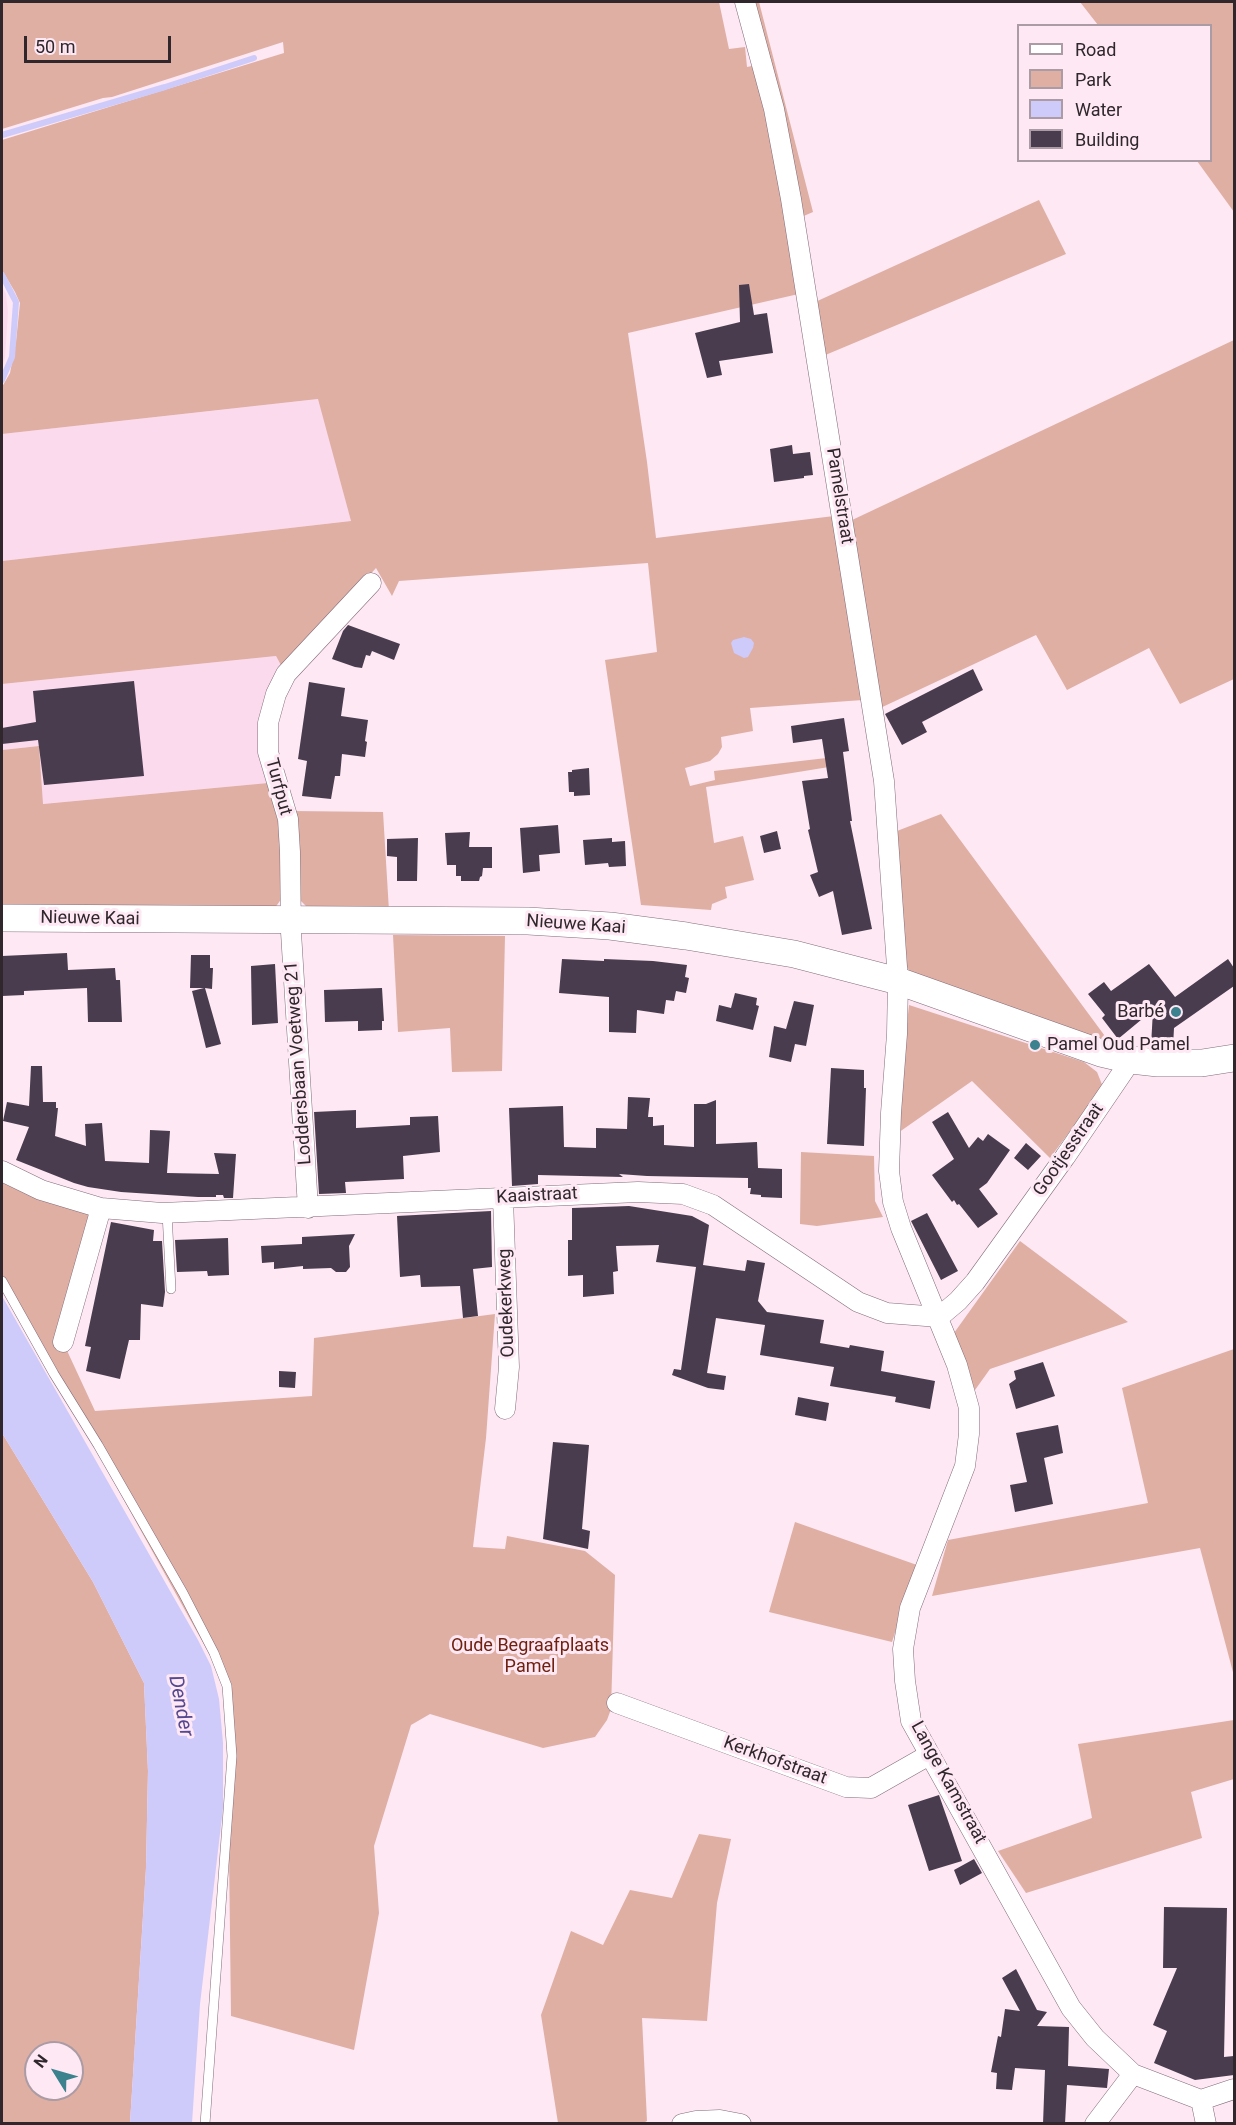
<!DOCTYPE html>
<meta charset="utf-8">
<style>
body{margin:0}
#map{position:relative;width:1236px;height:2125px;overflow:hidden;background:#fde8f4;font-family:Roboto,sans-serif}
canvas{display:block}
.frame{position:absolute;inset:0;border:3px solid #30272c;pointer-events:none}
.legend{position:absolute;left:1017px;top:24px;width:195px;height:138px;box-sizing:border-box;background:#fde8f4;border:2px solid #ab9ba4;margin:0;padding:8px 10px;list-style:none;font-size:18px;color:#30272c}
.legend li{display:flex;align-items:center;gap:12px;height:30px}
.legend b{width:30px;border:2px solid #ab9ba4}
.north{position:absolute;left:24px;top:2041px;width:60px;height:60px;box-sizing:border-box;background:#fde8f4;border:2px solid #ab9ba4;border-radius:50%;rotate:307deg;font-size:16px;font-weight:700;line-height:24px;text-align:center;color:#30272c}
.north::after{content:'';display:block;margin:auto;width:21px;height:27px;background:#3c818e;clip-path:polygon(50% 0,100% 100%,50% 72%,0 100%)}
.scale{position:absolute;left:24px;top:36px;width:147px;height:27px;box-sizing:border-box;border:3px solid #30272c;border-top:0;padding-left:8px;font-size:18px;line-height:21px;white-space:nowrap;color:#30272c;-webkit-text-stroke:4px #fde8f4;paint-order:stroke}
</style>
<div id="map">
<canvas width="1236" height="2125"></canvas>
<div class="frame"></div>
<ul class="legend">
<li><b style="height:8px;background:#fff"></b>Road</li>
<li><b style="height:16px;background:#dfafa3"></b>Park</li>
<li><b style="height:16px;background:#cecafa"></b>Water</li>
<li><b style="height:16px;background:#493c4e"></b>Building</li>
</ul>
<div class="north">N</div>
<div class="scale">50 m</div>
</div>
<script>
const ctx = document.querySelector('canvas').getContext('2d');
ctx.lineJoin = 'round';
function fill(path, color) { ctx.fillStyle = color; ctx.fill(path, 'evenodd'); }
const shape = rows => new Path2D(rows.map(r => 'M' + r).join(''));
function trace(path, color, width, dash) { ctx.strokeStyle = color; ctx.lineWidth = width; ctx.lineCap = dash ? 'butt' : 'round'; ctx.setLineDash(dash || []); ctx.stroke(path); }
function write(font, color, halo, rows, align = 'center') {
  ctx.font = font + ' Roboto,sans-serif'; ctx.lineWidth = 6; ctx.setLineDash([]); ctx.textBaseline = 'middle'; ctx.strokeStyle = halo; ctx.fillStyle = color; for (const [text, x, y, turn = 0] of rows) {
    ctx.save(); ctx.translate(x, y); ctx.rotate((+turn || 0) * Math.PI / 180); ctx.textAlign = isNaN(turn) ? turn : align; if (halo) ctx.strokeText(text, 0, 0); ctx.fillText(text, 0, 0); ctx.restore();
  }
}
fill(shape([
 [2,287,6,294,8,312,5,358,2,368],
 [319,399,351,521,2,561,2,434],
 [276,656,283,669,268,689,258,749,268,783,42,804,39,746,2,750,2,684]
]), '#fcdaee');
fill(shape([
 [2,2,719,2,729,49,745,47,747,67,757,65,803,293,628,333,647,462,656,538,834,516,863,700,750,708,753,731,721,737,722,747,718,754,710,761,685,768,690,786,715,780,714,771,835,757,835,766,706,787,714,843,743,836,754,880,725,887,727,898,712,904,711,910,641,905,605,660,657,652,648,563,399,581,392,596,376,568,283,669,276,656,2,684,2,561,351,521,318,399,2,434,2,387,10,373,16,342,20,303,15,292,2,270,2,140,284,53,283,42,112,97,103,98,2,129],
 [750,2,759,2,813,212,799,218],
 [1080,2,1234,2,1234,212,1197,161,1210,160,1210,26,1098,25],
 [1039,200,1066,254,823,356,813,303],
 [1234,340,1234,679,1180,704,1149,648,1067,690,1036,635,876,710,850,521],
 [39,746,43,804,268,783,282,837,282,898,277,905,274,909,2,907,2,750],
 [292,811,383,812,389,911,315,910,306,906,300,900],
 [941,814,1113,1047,912,975,907,967,897,831],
 [393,935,505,936,502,1071,452,1072,450,1028,398,1032],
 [909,1005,1084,1062,1097,1072,1103,1087,1050,1158,972,1081,895,1135],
 [801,1152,874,1156,875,1201,883,1217,817,1226,800,1224],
 [2,1180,9,1185,60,1206,101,1208,63,1342,95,1411,312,1396,314,1338,495,1314,486,1438,473,1547,505,1549,507,1536,585,1551,615,1575,611,1709,607,1720,595,1737,543,1748,430,1714,411,1725,374,1846,379,1913,354,2050,231,2016,227,1686,54,1374,2,1274],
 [1020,1241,1128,1322,990,1369,975,1390,954,1333],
 [1234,1349,1234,1676,1200,1548,932,1596,948,1540,1148,1503,1122,1388],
 [2,1433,93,1582,144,1683,148,1771,146,1868,130,2123,2,2123],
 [36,2053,72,2053,72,2089,36,2089],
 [795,1522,917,1565,892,1642,769,1612],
 [1234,1720,1234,1779,1191,1792,1202,1838,1026,1893,998,1851,1092,1818,1078,1744],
 [699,1834,731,1839,717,1903,707,2021,642,2018,647,2121,641,2124,558,2123,541,2015,571,1931,603,1945,630,1890,672,1898]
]), '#dfafa3');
fill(shape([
 [744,637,751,639,754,643,753,648,748,657,744,658,734,653,731,643,733,640],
 [2,1296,198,1640,211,1666,219,1699,223,1743,223,1808,200,2004,192,2123,130,2123,146,1868,148,1771,144,1683,93,1582,2,1433]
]), '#cecafa');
trace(shape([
 [2,135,165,87,254,58],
 [2,275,16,302,12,357,2,380]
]), '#cecafa', 6);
fill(shape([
 [749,284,754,315,767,313,773,353,719,361,722,375,707,378,695,333,740,322,739,285],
 [792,445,793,454,810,452,813,475,804,476,804,478,774,482,770,449],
 [348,625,400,644,394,660,372,651,370,656,366,655,362,668,355,667,332,659,343,631],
 [973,669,983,690,922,722,927,732,902,745,885,714],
 [134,681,144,776,44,785,38,740,2,744,2,728,36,722,33,691],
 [309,682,345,688,341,716,368,720,365,741,367,742,365,757,342,754,340,776,335,776,331,799,302,796,307,761,298,759],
 [844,718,849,751,843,752,852,821,850,821,872,929,842,935,833,891,819,897,810,875,818,872,808,830,810,829,802,781,828,778,822,739,793,743,791,726],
 [589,768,590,795,574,796,574,792,569,792,568,772,572,772,572,770],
 [558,825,560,853,539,855,540,871,523,873,520,828],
 [777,831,781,849,764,853,760,836],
 [470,832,469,847,492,847,492,868,483,868,482,876,480,877,479,881,461,881,461,876,456,876,456,865,447,865,445,833],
 [418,838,417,881,397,881,397,857,387,856,387,839],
 [612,838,612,842,625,841,626,866,609,867,608,863,585,865,583,840],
 [67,953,68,970,115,968,116,980,120,980,122,1022,88,1022,87,988,24,991,24,995,2,996,2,956],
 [191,955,210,955,210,968,213,968,212,989,205,988,221,1044,206,1048,192,991,204,988,190,988],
 [562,959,604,961,604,959,653,961,687,965,685,977,689,978,686,993,676,991,674,1001,666,1000,664,1014,637,1010,636,1033,609,1032,609,997,559,993],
 [1228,959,1234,968,1234,986,1174,1028,1173,1047,1151,1046,1153,1010,1118,1039,1102,1018,1105,1015,1088,994,1104,982,1111,991,1149,964,1175,997],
 [275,964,278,1023,252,1025,251,966],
 [382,988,384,1021,382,1021,382,1030,358,1031,358,1021,325,1022,324,990],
 [735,993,757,998,756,1005,759,1006,753,1030,716,1021,719,1005,731,1008],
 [794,1001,814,1005,806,1046,795,1044,791,1062,769,1057,774,1026,786,1029],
 [31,1066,42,1066,43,1102,56,1102,56,1108,58,1108,55,1136,86,1146,85,1124,102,1123,105,1161,149,1163,150,1130,170,1131,167,1173,219,1174,214,1153,236,1154,233,1198,224,1198,223,1195,216,1195,216,1197,198,1197,121,1192,88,1187,74,1183,16,1160,29,1127,3,1121,7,1102,29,1106],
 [831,1068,864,1070,864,1088,866,1088,864,1146,827,1144],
 [628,1097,650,1098,648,1117,653,1117,653,1126,664,1125,664,1145,694,1147,694,1104,706,1104,716,1100,716,1144,757,1142,758,1168,782,1169,782,1198,761,1197,761,1195,750,1194,751,1188,748,1188,748,1178,647,1176,619,1174,623,1177,538,1175,538,1184,512,1186,509,1108,563,1106,564,1147,596,1148,596,1128,627,1129],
 [356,1110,356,1128,410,1125,410,1117,438,1116,440,1152,403,1156,404,1179,345,1182,346,1193,319,1194,314,1112],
 [948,1112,969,1148,978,1137,983,1141,988,1134,1010,1150,987,1183,979,1189,998,1214,978,1228,959,1204,957,1205,954,1200,952,1202,932,1175,954,1159,932,1122],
 [1026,1143,1041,1156,1028,1170,1014,1158],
 [629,1206,692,1216,709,1225,703,1265,745,1271,747,1260,765,1263,758,1301,767,1312,824,1320,820,1343,849,1348,850,1345,884,1351,881,1371,935,1381,930,1409,895,1402,896,1397,830,1386,834,1367,760,1355,765,1325,716,1318,707,1373,726,1376,724,1390,708,1388,672,1375,674,1369,681,1370,696,1267,656,1262,659,1245,616,1246,618,1271,613,1272,614,1294,583,1297,583,1275,568,1276,568,1240,572,1240,572,1208],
 [491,1211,492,1267,473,1269,478,1316,463,1318,460,1286,421,1287,420,1275,400,1277,397,1216],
 [927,1213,958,1271,941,1280,911,1221],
 [111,1222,154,1230,153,1241,162,1241,165,1292,163,1307,141,1304,140,1340,129,1340,120,1379,86,1371,91,1347,85,1346],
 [355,1234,349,1246,350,1267,346,1272,336,1272,331,1268,303,1269,303,1266,274,1269,274,1262,262,1263,261,1246,302,1244,302,1237],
 [228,1238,229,1275,208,1276,207,1271,177,1272,175,1240],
 [1043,1362,1055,1396,1016,1409,1009,1384,1016,1379,1014,1371],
 [279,1371,296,1372,295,1388,279,1387],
 [798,1397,829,1403,826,1421,795,1415],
 [1058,1425,1063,1453,1044,1458,1053,1504,1015,1512,1010,1485,1027,1482,1016,1433],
 [553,1442,589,1445,582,1529,590,1531,588,1549,543,1539],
 [939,1795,962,1861,929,1871,908,1805],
 [974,1859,982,1873,960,1885,954,1870],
 [1164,1907,1227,1908,1224,2057,1234,2056,1234,2075,1195,2080,1154,2063,1167,2031,1153,2025,1177,1968,1163,1968],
 [1016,1969,1037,2010,1047,2012,1037,2026,1069,2027,1068,2066,1109,2069,1107,2088,1067,2085,1065,2124,1043,2124,1045,2070,1015,2068,1012,2090,996,2089,997,2073,991,2072,998,2036,1001,2037,1005,2009,1020,2011,1002,1978]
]), '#493c4e');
const lane = shape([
 [167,1213,171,1289],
 [2,1281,54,1374,98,1445,183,1593,214,1653,227,1686,232,1756,205,2124]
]);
const street = shape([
 [745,2,774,109,791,199,884,781,898,981,897,1034,891,1113,889,1171,893,1202,901,1228,957,1365,969,1408,969,1434,965,1466,910,1608,903,1649,905,1681,911,1721,1071,2008,1095,2038,1133,2074,1201,2100,1234,2089],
 [2,1171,41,1190,101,1208,162,1213,638,1192,683,1194,713,1205,858,1302,887,1313,939,1317],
 [503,1198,509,1367,505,1409],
 [308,1208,291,932,290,852,288,819,268,752,268,723,276,694,286,674,371,583],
 [939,1317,958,1301,975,1282,1065,1157,1131,1060],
 [63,1342,101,1208],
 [617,1703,846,1787,871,1788,929,1755],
 [1201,2100,1206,2124],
 [682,2124,696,2121,720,2120,741,2124],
 [1095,2124,1133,2074]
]);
const secondary = shape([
 [2,918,528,921,610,926,686,936,794,954,898,981,1101,1053,1131,1060,1158,1063,1202,1063,1234,1058]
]);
trace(lane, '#836c7a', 10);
trace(street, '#836c7a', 21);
trace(secondary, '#836c7a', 28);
trace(lane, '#fff', 9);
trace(street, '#fff', 20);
trace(secondary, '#fff', 27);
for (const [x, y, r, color] of [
 [1176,1012,6,"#3c818e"],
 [1035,1045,6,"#3c818e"]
]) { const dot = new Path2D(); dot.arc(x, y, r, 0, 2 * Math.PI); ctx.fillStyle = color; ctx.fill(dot); trace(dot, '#fde8f4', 2); }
write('18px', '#30272c', '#fde8f4', [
 ["Pamelstraat",839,496,81],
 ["Turfput",278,787,75],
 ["Nieuwe Kaai",90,919,1],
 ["Nieuwe Kaai",576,925,4],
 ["Loddersbaan Voetweg 21",299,1063,-94],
 ["Gootjesstraat",1069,1150,-55],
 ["Kaaistraat",537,1196,-3],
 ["Oudekerkweg",507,1303,-92],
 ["Kerkhofstraat",775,1761,20],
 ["Lange Kamstraat",948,1783,61]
]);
write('18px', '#30272c', '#fde8f4', [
 ["Barbé",1164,1012],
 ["Pamel Oud Pamel",1047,1045,"left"]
], 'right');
write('18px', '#6f210f', '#fde8f4', [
 ["Oude Begraafplaats",530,1646],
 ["Pamel",530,1667]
]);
write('italic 20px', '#564890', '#fde8f4', [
 ["Dender",180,1706,79]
]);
</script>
